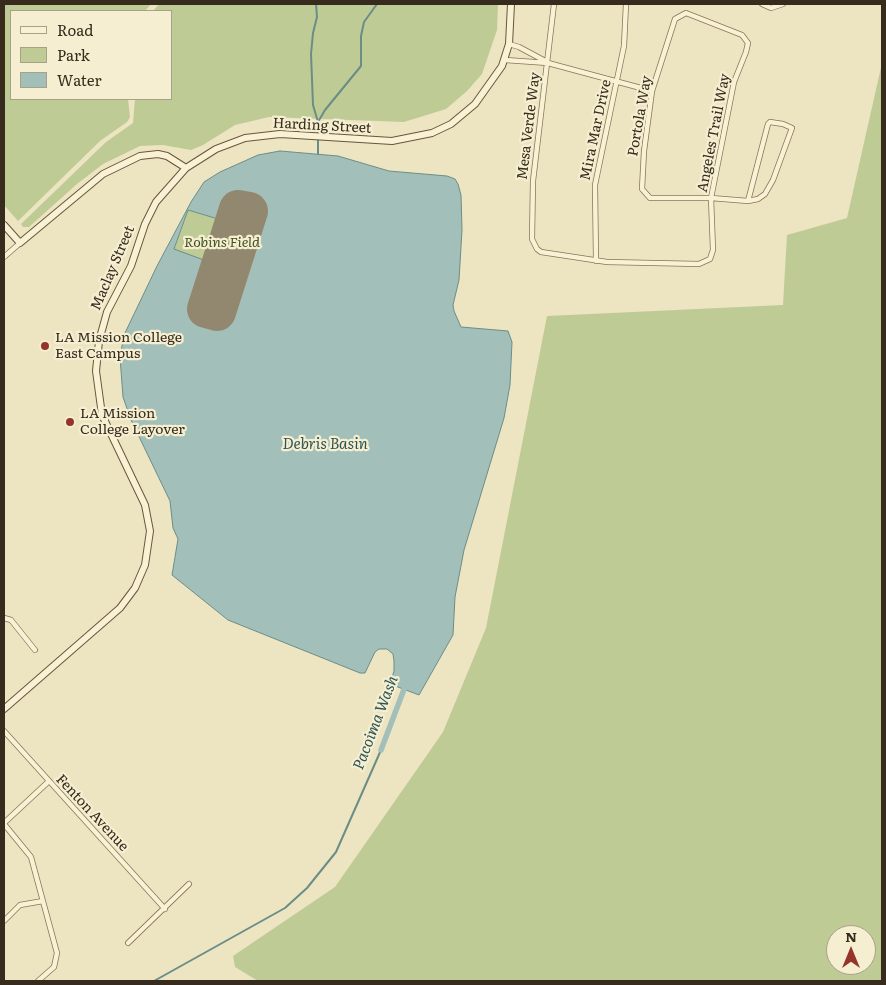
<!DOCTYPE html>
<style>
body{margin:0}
#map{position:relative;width:886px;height:985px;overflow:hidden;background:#ede4c1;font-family:Literata,serif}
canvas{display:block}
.frame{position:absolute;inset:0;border:5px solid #362b1d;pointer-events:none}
.legend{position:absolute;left:10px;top:10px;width:162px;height:90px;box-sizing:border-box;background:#f5eed0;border:1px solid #a9a088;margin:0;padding:6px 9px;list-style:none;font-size:15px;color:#362b1d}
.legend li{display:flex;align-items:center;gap:10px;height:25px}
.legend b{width:25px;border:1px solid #a9a088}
.north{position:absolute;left:826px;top:925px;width:50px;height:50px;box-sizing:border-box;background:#f5eed0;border:1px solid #a9a088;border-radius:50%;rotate:0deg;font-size:14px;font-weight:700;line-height:20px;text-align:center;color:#362b1d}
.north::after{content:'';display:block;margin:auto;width:18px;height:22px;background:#94342a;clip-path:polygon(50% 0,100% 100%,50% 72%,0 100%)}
</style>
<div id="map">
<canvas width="886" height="985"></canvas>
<div class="frame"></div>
<ul class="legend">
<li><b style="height:6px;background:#f8f1d4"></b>Road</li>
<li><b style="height:14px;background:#bfcb95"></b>Park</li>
<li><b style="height:14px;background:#a3bfba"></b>Water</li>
</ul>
<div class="north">N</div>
</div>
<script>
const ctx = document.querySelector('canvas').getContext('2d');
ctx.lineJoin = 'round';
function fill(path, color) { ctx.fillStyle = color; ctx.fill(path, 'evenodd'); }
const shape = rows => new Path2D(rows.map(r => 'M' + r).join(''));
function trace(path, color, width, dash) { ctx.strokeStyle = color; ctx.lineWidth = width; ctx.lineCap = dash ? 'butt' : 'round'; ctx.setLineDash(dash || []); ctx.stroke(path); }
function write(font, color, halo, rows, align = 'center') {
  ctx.font = font + ' Literata,serif'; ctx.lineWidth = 4.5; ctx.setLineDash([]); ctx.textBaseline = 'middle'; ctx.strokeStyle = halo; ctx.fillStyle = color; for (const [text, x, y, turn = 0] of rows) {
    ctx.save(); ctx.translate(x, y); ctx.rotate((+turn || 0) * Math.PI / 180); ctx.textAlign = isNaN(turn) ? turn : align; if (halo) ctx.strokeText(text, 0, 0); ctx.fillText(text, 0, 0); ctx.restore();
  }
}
fill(shape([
 [4,4,151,4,145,11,11,11,11,99,128,99,130,117,127,122,100,141,18,221,4,205],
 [159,4,498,4,497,30,482,74,467,91,446,109,404,122,269,117,235,125,203,145,191,150,163,145,140,146,103,164,77,184,29,227,23,227,21,224,106,142,133,123,135,99,171,99,171,11,153,11],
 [882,63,882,981,258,981,235,967,233,956,335,887,443,732,486,628,547,316,783,305,787,235,847,218],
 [836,935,866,935,866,965,836,965],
 [235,203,257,210,222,317,196,308,174,250,188,210,228,222]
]), '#bfcb95');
const water = shape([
 [280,151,338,156,389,171,447,176,455,179,458,184,461,195,462,230,459,280,453,305,454,311,461,327,508,331,512,342,510,385,504,418,464,550,455,597,453,635,419,695,390,684,394,671,394,661,393,654,387,649,379,649,375,652,365,673,360,673,228,620,172,575,178,539,173,528,170,501,131,420,123,397,120,357,124,335,157,266,191,202,204,182,220,172,258,155,280,151],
 [235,204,257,210,221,317,196,308,212,263,174,249,188,210,228,222,235,204]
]);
fill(water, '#a3bfba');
trace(water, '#6b8d88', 1);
trace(shape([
 [316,4,317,17,313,33,311,54,313,105,318,122],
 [318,134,318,122,325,110,361,66,361,36,364,22,377,4],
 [318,154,318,139],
 [154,981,285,908,307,888,336,852,381,750]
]), '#6b8d88', 2);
trace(shape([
 [381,750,406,684]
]), '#a3bfba', 5.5);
trace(shape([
 [238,209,249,211,217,312,206,309,238,209]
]), '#92886f', 38);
const street = shape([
 [554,4,533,181,532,239,537,249,541,252,607,262,699,264,710,259,713,250,711,198,734,82,746,52,748,43,742,35,686,13,675,19,652,91,644,151,642,189,650,198,711,198,748,201,758,199,765,194,773,180,792,128,783,124,770,122,768,124,748,201],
 [762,4,771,8,783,4],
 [509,44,519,47,547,62],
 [505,60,548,63,652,91],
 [4,257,20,243],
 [596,261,595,185,624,46,626,4],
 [4,618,11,620,35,650],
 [4,731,165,909],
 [4,823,48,782],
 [4,824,31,857,57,953,54,967,38,981],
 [4,921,20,905,43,901],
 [128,943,189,884]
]);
const secondary = shape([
 [4,225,20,243,103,174,140,156,158,154,167,156,186,168],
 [4,709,120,608,135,588,145,565,150,531,145,505,102,415,96,371,99,341,107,312,131,266,145,224,156,202,186,168,216,149,245,138,280,134,392,141,432,133,451,124,475,104,502,66,509,44,511,4]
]);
trace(street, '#867559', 6);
trace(secondary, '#68563c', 8);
trace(street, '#f8f1d4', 4.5);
trace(secondary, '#f8f1d4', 6);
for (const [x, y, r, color] of [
 [45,346,5,"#94342a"],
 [70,422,5,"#94342a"]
]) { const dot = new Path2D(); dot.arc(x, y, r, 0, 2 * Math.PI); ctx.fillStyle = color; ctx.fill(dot); trace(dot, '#f5eed0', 2); }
write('14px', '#362b1d', '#f5eed0', [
 ["Portola Way",640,116,-80],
 ["Harding Street",322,126,3],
 ["Mesa Verde Way",529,126,-83],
 ["Mira Mar Drive",596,130,-78],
 ["Angeles Trail Way",714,133,-79],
 ["Maclay Street",113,268,-67],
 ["Fenton Avenue",92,813,47]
]);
write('italic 14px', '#425224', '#f5eed0', [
 ["Robins Field",222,243]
]);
write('14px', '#362b1d', '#f5eed0', [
 ["LA Mission College",55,338],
 ["East Campus",55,354],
 ["LA Mission",80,414],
 ["College Layover",80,430]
], 'left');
write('italic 15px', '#2c5455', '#f5eed0', [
 ["Debris Basin",325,445],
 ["Pacoima Wash",376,723,-69]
]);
</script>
